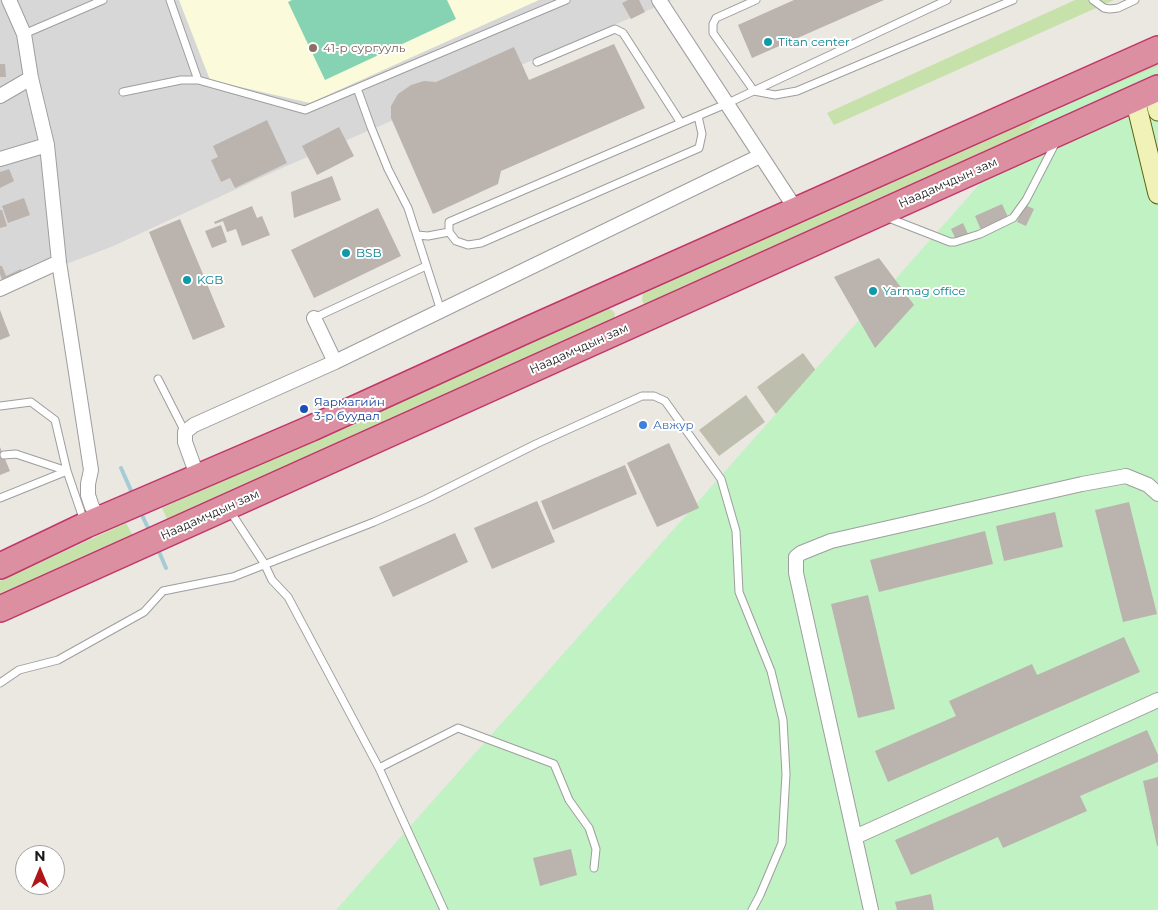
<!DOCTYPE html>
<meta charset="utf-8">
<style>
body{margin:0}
#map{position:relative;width:1158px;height:910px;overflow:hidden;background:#ebe7e1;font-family:Montserrat,sans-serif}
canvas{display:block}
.north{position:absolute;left:15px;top:845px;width:50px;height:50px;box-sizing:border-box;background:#fff;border:1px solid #a3a3a3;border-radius:50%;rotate:0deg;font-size:14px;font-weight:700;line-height:20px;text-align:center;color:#1a1a1a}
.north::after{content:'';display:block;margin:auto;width:18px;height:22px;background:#b11419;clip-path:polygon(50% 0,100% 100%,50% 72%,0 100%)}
</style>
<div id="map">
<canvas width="1158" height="910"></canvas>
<div class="north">N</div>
</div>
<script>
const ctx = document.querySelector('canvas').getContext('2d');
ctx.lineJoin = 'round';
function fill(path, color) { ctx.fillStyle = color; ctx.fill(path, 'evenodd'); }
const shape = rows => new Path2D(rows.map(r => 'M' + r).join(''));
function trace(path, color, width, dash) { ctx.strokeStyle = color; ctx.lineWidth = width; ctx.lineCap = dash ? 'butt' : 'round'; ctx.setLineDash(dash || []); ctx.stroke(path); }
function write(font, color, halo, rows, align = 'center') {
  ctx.font = font + ' Montserrat,sans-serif'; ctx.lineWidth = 4; ctx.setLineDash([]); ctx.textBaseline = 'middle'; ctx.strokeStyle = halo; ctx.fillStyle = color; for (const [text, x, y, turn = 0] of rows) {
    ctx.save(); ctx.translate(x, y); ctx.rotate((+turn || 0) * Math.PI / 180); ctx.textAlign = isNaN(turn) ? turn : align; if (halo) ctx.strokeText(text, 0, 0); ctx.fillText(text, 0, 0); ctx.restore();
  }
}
fill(shape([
 [0,0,672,0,282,168,111,247,45,272,0,294]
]), '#d8d7d8');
fill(shape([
 [179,0,539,0,310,103,210,80]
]), '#fbfada');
fill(shape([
 [803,353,823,380,776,414,757,387],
 [746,395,765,422,719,456,699,430]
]), '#bebeae');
fill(shape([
 [1075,0,1114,0,834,125,827,113],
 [1158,60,1158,78,646,306,642,301,643,291],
 [607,307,613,311,615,314,613,321,168,521,162,508],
 [126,523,133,536,0,596,0,581]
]), '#c7e1ab');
fill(shape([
 [1158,66,1158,910,336,910,1040,116]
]), '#c1f2c3');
fill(shape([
 [292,0,447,0,456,19,325,80,288,2]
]), '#86d3b3');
trace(shape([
 [121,468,133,495],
 [140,511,150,532],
 [157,547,166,568]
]), '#a5ccd5', 4);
fill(shape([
 [628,0,639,0,645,12,631,19,622,3],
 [794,0,884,0,752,58,738,25],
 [614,44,645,108,501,171,498,184,433,214,391,118,391,106,398,94,411,85,424,81,436,82,514,47,529,80],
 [0,64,5,64,6,77,0,77],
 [267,120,287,163,235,188,230,178,221,182,211,160,218,157,213,146],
 [339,127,354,156,317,175,302,146],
 [9,169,14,181,0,188,0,172],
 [332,176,341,200,294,218,291,192],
 [24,198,30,215,8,223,2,206],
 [1002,204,1008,217,981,230,975,216],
 [1025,205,1034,209,1026,226,1017,222],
 [252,206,257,218,262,216,270,235,242,246,236,229,227,232,223,221,215,224,214,222],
 [378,208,401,256,314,298,291,250],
 [0,210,2,210,7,226,0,228],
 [180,219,225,327,193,340,149,232],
 [963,223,968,234,956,240,951,229],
 [221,225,227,242,212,248,205,231],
 [879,258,914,305,875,348,834,277],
 [0,266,2,266,6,276,21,269,23,273,3,282,0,274],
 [0,310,10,336,0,340],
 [669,443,699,508,657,527,627,463],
 [0,447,10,471,0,475],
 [625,465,637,494,553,530,541,501],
 [537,501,555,542,492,569,474,528],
 [1129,502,1157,614,1123,622,1095,510],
 [1055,512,1063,547,1004,561,996,526],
 [985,531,993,564,879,592,870,560],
 [455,533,468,562,393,597,379,567],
 [868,595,895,709,858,718,831,604],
 [1124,637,1140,672,888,782,875,751,956,716,949,701,1032,664,1037,675],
 [1147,730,1158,755,1158,762,1080,796,1087,811,1003,848,998,837,911,875,895,840],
 [1158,777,1158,846,1157,846,1143,781],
 [571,849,577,875,540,886,533,858],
 [931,894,934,910,897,910,895,902]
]), '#bbb3ae');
const lane = shape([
 [170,0,198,80],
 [756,0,716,18,713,24,713,33,754,91,775,95,797,91,1013,0],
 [1093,0,1104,8,1110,9,1118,8,1135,0],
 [24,34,103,0],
 [537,62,615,29,623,33,681,123],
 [357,88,371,127,388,169,408,208,441,311],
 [123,92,181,80,198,80,305,110,566,0],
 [698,116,702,134,699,148,481,243,468,245,456,241,449,232,449,222,681,123,726,104,947,0],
 [886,217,950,242,955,242,980,234,1013,218,1026,200,1056,142],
 [417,235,428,236,449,232],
 [314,318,426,266],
 [158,379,185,432],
 [0,406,31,402,55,420,67,471,0,498],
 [4,455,16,454,67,471,84,521],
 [230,511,264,563,272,580,288,597,379,768,458,728,554,764,569,800,589,828,596,849,594,868],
 [0,683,19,670,58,660,144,612,163,591,233,577,374,522,426,499,536,444,642,396,654,396,665,401,721,479,736,531,739,592,771,671,783,720,786,774,782,843,760,895,752,910],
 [379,768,444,910]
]);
const street = shape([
 [9,0,24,34,31,78,47,145,59,262,91,470,88,484,88,495,92,507,101,520],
 [659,0,797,211],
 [0,96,31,78],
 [0,159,47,145],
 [0,289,59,262],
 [314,318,335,362],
 [198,478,185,442,185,432,194,425,335,362,760,156],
 [855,837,1158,700],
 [871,910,796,573,796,557,801,553,831,541,1082,484,1126,476,1148,485,1158,494]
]);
const secondary = shape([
 [1153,91,1158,111],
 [1135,99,1158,194]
]);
const highway = shape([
 [0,566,86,525,312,428,527,330,1158,49],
 [0,609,1158,88]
]);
trace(lane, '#9e9e9e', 9);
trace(street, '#9e9e9e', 16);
trace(secondary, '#5d640f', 21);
trace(highway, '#c2356a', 28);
trace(lane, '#fff', 7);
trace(street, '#fff', 14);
trace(secondary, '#f1f2b8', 19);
trace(highway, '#dc8fa0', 25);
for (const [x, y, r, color] of [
 [768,42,5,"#0f9aa8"],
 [313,48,5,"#8d6e63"],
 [346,253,5,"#0f9aa8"],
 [187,280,5,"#0f9aa8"],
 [873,291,5,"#0f9aa8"],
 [304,409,5,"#1a4fb4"],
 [643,425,5,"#3f7fe0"]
]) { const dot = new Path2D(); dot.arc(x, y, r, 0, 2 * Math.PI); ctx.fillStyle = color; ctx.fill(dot); trace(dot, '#fff', 2); }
write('12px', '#0d838f', '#fff', [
 ["Titan center",778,42],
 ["BSB",356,253],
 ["KGB",197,280],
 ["Yarmag office",883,291]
], 'left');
write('12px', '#785e54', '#fff', [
 ["41-р сургууль",323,48]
], 'left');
write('12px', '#1a1a1a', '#fff', [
 ["Наадамчдын зам",948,183,-24],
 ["Наадамчдын зам",579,349,-24],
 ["Наадамчдын зам",210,515,-24]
]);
write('12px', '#164399', '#fff', [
 ["Яармагийн",314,402],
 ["3-р буудал",314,416]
], 'left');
write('12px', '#366cbe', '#fff', [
 ["Авжур",653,425]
], 'left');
</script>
